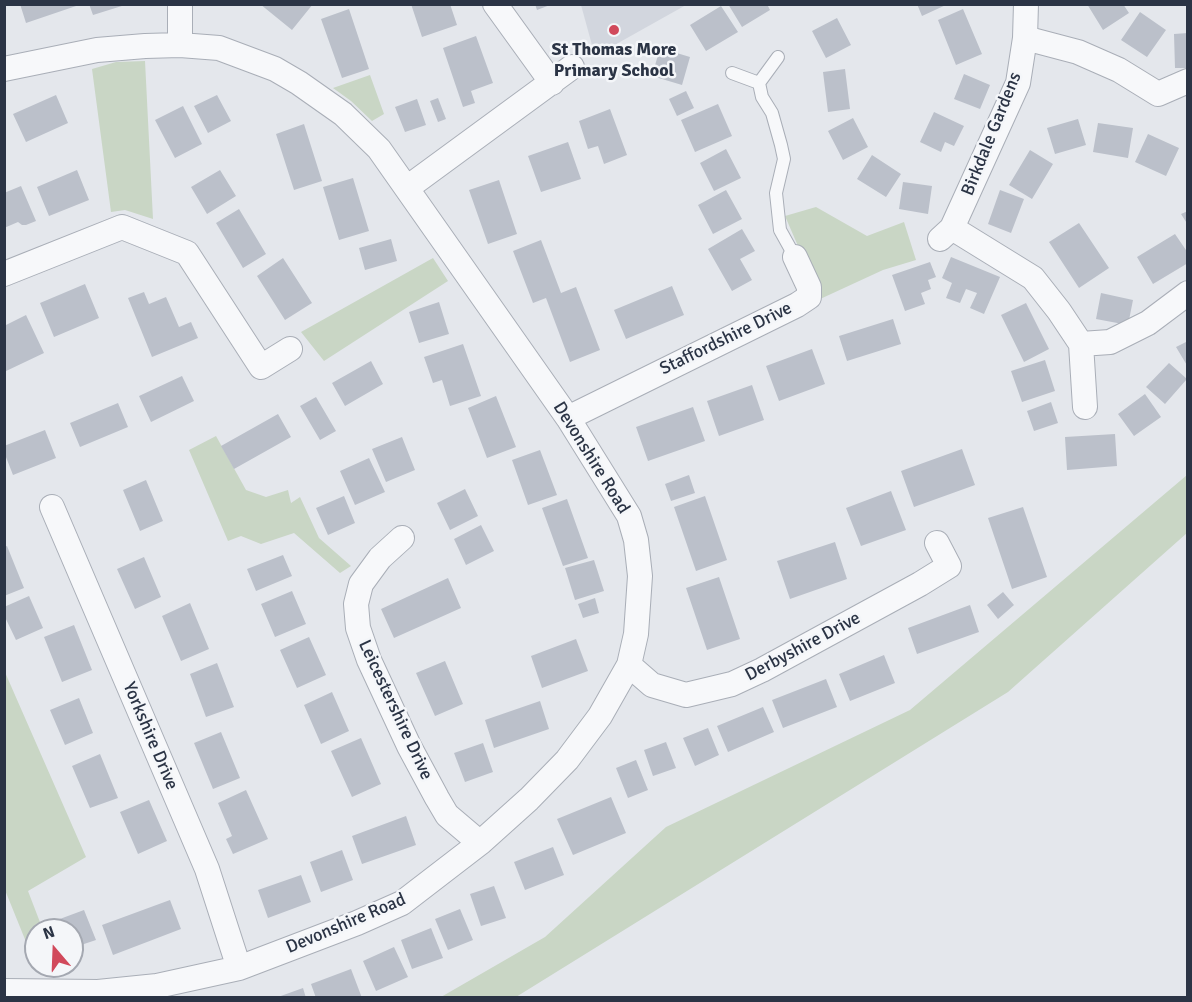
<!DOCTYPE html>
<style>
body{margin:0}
#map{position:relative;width:1192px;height:1002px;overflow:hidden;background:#e4e7ec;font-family:Signika,sans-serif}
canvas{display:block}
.frame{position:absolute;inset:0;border:6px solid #2b3445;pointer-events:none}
.north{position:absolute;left:24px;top:918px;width:60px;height:60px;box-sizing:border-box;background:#f4f6f9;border:2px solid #a4a8b1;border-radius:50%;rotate:341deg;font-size:16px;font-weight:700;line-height:24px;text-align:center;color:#2b3445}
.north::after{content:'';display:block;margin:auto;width:21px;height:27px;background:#d1495b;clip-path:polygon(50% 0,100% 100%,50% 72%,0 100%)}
</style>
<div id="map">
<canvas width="1192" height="1002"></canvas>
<div class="frame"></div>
<div class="north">N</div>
</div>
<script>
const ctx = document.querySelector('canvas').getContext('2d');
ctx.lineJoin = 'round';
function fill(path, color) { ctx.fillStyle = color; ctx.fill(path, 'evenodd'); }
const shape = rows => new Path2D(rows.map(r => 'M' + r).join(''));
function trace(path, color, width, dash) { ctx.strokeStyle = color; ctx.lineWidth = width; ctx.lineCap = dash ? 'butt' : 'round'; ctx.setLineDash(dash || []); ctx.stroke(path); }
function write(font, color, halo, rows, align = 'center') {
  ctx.font = font + ' Signika,sans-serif'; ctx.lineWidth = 5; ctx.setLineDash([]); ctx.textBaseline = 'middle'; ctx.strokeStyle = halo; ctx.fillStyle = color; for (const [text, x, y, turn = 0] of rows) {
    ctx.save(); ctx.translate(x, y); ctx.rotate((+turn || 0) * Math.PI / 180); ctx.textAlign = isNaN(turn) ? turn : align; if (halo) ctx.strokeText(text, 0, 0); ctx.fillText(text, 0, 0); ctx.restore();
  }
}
fill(shape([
 [581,5,581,4,686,5,595,56]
]), '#d2d6de');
fill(shape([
 [145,61,153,219,125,210,111,212,92,69,116,62],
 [370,75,384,114,372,121,351,101,333,88],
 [816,207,867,236,904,222,916,260,883,270,818,300,801,253,785,216],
 [433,258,448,281,324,361,301,332],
 [216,436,246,490,266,497,288,490,291,503,300,497,319,538,351,566,340,573,294,533,261,544,241,536,228,541,189,450],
 [1187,475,1187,533,1008,692,516,997,441,997,545,937,666,827,910,710],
 [4,670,86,857,28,891,43,930,36,930,36,966,57,966,60,976,39,974,5,890]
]), '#c9d6c5');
fill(shape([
 [20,4,79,4,79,5,26,23],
 [89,4,125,4,125,5,93,15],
 [260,4,313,4,292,30],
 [411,4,450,4,457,25,422,37],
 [535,4,550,4,550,5,537,10],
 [728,4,767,4,770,10,742,27],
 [917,4,948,4,922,16],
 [1087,4,1123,4,1129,13,1103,30],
 [721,6,738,32,706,51,690,25],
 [349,9,369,69,342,78,321,19],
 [963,9,982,54,956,65,938,20],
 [1140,12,1166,30,1147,57,1121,40],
 [837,18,851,45,826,58,812,31],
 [1188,33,1188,68,1175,68,1174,34],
 [476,36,493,83,471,91,475,103,463,107,443,48],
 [660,48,690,57,682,85,652,76],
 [845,69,850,109,828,112,823,72],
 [964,74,990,85,980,109,954,99],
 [686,91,694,108,677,116,669,99],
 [56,95,68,123,26,142,13,114],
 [217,95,231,121,208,133,194,106],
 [438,98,446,119,438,122,430,101],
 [417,99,426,125,405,132,395,107],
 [718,104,732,136,695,152,681,120],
 [183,106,202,144,175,158,155,120],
 [610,109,627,155,604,164,598,146,588,149,579,121],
 [934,112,964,126,954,146,945,142,941,152,920,142],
 [853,118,868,147,843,160,828,131],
 [1078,119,1086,145,1055,154,1047,128],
 [1098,123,1133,128,1128,158,1093,152],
 [304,124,322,181,294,190,276,134],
 [1148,134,1179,148,1166,176,1135,162],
 [568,142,581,179,541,192,528,156],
 [726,149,741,178,714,191,700,163],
 [1030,150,1053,164,1032,199,1009,185],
 [872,155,901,174,886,197,857,179],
 [77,170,89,200,49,216,37,187],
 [220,170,236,196,207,214,191,187],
 [353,178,369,231,339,240,323,187],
 [499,180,517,234,488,244,469,190],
 [903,182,932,186,928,214,899,209],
 [21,186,36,221,26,225,22,225,18,222,4,228,4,193],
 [726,190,742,219,713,234,698,205],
 [1000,190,1024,199,1011,233,988,224],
 [239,209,266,254,243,268,216,223],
 [1188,211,1188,225,1181,214],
 [1079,223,1109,268,1079,288,1049,242],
 [742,229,755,251,740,259,752,280,732,291,708,249],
 [1175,234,1188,253,1188,263,1153,284,1137,257],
 [391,239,397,261,365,270,359,248],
 [541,240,561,293,576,287,600,350,570,362,546,298,533,303,513,251],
 [951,257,1000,277,984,314,970,308,977,293,966,289,960,303,946,298,952,283,942,278],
 [283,258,312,303,285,320,257,276],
 [930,262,936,277,928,280,931,289,921,293,925,304,905,311,892,275],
 [85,284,99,318,54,337,40,303],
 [672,286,684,315,626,339,614,310],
 [144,292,149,304,166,297,179,327,191,322,198,338,152,357,128,298],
 [1101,293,1133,300,1128,325,1096,319],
 [439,302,449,334,419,343,409,312],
 [1026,303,1049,349,1024,362,1001,315],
 [26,315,44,353,4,372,4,326],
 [893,319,901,344,847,361,839,336],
 [1188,341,1188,367,1176,347],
 [463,344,481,396,450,406,442,380,433,383,424,357],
 [812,349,825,384,779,401,766,366],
 [1045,360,1055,391,1022,402,1011,371],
 [371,361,383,384,345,406,332,383],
 [1169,363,1187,379,1165,404,1146,387],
 [182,376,194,401,151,422,139,396],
 [752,385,764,420,719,436,707,401],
 [1145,394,1161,417,1134,436,1118,414],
 [496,396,516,447,487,458,468,408],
 [316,397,336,431,320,440,300,406],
 [1051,402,1058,423,1034,431,1027,411],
 [118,403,128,427,80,447,70,423],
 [693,407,705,441,648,461,636,427],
 [278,414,291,437,234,469,221,446],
 [45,430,56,458,13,475,4,452,4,446],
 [1115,434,1117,466,1067,470,1065,437],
 [402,437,415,470,386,482,372,449],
 [962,449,975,485,914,507,901,471],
 [540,450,557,495,528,505,512,460],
 [369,458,385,492,355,505,340,471],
 [689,475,695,493,671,501,665,484],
 [146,480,163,521,140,531,123,490],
 [465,489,478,516,450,530,437,503],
 [891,491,906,530,861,546,846,508],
 [344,496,355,523,328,535,316,508],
 [705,496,727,560,696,571,674,507],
 [567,499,588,558,563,566,542,508],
 [1023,507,1047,577,1012,589,988,518],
 [481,525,494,551,466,565,454,539],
 [835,542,847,579,790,599,777,561],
 [7,546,24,588,4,596,4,547],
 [283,555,292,576,256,591,247,569],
 [144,557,161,597,135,609,117,569],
 [594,560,604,591,575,600,565,568],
 [719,577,740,639,707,650,686,588],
 [448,578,461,608,394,638,381,609],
 [292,591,306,624,275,637,261,604],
 [1003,592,1014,605,998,619,987,605],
 [29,596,43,628,16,640,4,615,4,607],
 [595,598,599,613,583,618,578,604],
 [190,603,209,649,181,661,162,616],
 [970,605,979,632,917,654,908,628],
 [74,625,92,670,62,682,44,637],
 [309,637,326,675,297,688,280,650],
 [576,639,588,671,542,688,531,656],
 [884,655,895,683,850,701,839,674],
 [445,661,463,704,435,716,416,673],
 [217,663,234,707,206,717,190,674],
 [826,679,837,707,783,728,772,700],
 [332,692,349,731,321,744,304,705],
 [79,698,93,733,65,745,50,710],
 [540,701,549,729,494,748,485,720],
 [763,707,774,732,728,752,717,726],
 [708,728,719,755,695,766,683,738],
 [221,732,240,778,213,789,194,743],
 [361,738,381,784,352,797,331,751],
 [666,742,676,768,653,776,644,750],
 [483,743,493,772,465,782,454,753],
 [100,754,118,798,90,808,72,766],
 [636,760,648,790,628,798,616,768],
 [246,790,268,839,233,854,226,839,232,836,218,803],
 [611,797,626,833,573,855,557,819],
 [149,800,167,841,138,854,120,812],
 [406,816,416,845,362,864,352,836],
 [553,847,564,875,525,890,514,862],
 [342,850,353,880,321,892,310,862],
 [301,875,311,902,268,918,258,890],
 [494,886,506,918,481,926,470,894],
 [170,900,181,929,113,955,102,925],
 [460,909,473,940,448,950,435,919],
 [84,910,96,940,72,948,72,930,43,930,41,926],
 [431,928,443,958,412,969,401,940],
 [394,947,408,977,376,991,363,961],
 [351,969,362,998,316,998,311,984],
 [303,988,306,998,278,998,278,997]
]), '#bbc0ca');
const lane = shape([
 [732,73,759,83,762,97,772,113,781,145,784,159,776,193,780,230,795,257],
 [759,83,778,57]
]);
const street = shape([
 [180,4,180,45],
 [495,4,552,83],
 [1025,38,1078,52,1119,70,1158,94,1188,81],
 [4,69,97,50,145,46,180,45,219,48,275,69,299,83,343,114,379,149,568,418,629,516,636,540,640,576,636,634,629,665,600,716,567,760,529,799,480,843,402,903,357,923,239,968,157,986,98,992,4,991],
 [407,188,572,67],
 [952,228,1033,278,1059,311,1081,344,1110,342,1148,323,1188,293],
 [940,239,952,228,1018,83,1025,38,1026,4],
 [4,274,122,227,187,253,261,367,290,349],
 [1081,344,1085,407],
 [568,418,797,305,809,297,809,287,795,257],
 [52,507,207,869,239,968],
 [402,538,380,558,361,584,356,604,358,628,369,660,409,746,437,798,447,815,480,843],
 [629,665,652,685,686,695,732,684,762,670,920,584,949,566,937,543]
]);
trace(lane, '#a9aeb7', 14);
trace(street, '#a9aeb7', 26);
trace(lane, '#f7f8fa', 12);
trace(street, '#f7f8fa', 24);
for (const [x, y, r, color] of [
 [614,30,6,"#d1495b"]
]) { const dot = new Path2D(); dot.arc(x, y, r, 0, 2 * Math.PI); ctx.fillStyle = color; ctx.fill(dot); trace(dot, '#f4f6f9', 2); }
write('bold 18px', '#2b3445', '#f4f6f9', [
 ["St Thomas More",614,50],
 ["Primary School",614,71]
]);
write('18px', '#2b3445', '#f4f6f9', [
 ["Birkdale Gardens",992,134,-68],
 ["Staffordshire Drive",726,339,-26],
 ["Devonshire Road",591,458,58],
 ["Derbyshire Drive",803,647,-28],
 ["Leicestershire Drive",395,710,65],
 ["Yorkshire Drive",150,736,67],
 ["Devonshire Road",346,924,-23]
]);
</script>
